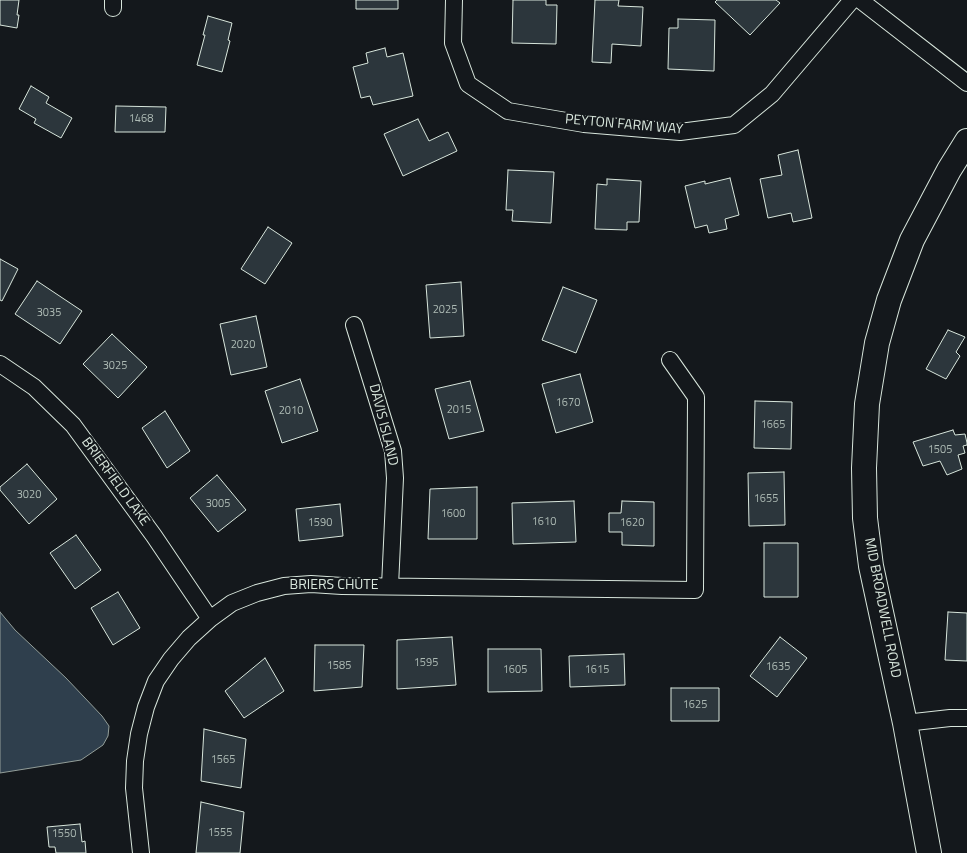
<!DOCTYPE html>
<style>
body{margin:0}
canvas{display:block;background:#14181c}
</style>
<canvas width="967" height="853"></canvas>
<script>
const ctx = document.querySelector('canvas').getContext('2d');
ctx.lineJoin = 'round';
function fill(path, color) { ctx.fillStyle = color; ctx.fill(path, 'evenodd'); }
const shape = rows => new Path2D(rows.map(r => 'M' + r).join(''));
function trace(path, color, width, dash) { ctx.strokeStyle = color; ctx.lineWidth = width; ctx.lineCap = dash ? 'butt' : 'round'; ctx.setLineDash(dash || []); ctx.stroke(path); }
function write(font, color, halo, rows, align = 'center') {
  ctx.font = font + ' "Titillium Web",sans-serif'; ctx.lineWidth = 4; ctx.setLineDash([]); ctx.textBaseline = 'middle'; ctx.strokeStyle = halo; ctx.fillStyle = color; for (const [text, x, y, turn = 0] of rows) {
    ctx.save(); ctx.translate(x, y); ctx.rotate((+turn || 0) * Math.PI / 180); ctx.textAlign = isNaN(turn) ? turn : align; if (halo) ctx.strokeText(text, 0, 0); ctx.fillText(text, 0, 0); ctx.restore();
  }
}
const water = shape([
 [0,612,15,630,66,678,102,716,109,726,108,736,103,745,81,760,0,773,0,612]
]);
fill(water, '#2f3f4d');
trace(water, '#939e99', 1);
const building = shape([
 [0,0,19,0,17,15,19,15,17,28,0,25,0,0],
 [356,0,398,0,398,9,356,9,356,0],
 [513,0,546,0,546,5,557,5,556,44,512,43,513,0],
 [595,0,619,0,618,6,643,7,641,46,612,44,611,63,592,62,595,0],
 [717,0,776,0,780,3,750,35,715,2,717,0],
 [208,16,232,23,228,40,230,41,222,72,197,65,205,35,203,35,208,16],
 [678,19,715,20,714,71,668,69,669,28,678,28,678,19],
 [385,48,387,57,403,53,413,96,373,105,370,96,361,98,353,67,368,63,366,53,385,48],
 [31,86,49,97,46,103,72,118,61,138,34,123,36,119,19,109,31,86],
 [116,106,166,107,165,132,115,132,116,106],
 [418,119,429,141,448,132,457,151,403,176,384,134,418,119],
 [798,150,812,218,793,222,791,213,768,218,760,179,782,175,778,155,798,150],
 [508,170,554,172,551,223,512,221,513,210,506,210,508,170],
 [730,178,739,215,725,219,727,229,709,233,707,225,695,228,685,186,705,181,705,184,730,178],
 [607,179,641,181,639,222,627,222,627,230,595,229,597,184,607,185,607,179],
 [268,227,292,243,265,284,241,269,268,227],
 [0,259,18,269,2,301,0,300,0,259],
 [37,281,82,311,60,344,15,314,37,281],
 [461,282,464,336,430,338,426,285,461,282],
 [563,287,597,300,576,353,542,340,563,287],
 [256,316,267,367,231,375,220,324,256,316],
 [948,330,965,337,956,352,960,356,946,379,926,369,948,330],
 [112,334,147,367,118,398,83,364,112,334],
 [580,374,593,422,556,433,542,384,580,374],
 [300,379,318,431,282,443,265,391,300,379],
 [470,381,484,431,449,439,435,389,470,381],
 [755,401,792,402,791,449,754,448,755,401],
 [165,411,190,451,167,468,142,428,165,411],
 [953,430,955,435,965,434,967,443,967,445,963,446,965,453,958,455,962,469,947,475,940,461,923,466,913,442,953,430],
 [27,464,57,499,29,524,0,490,0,487,27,464],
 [784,472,785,525,749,526,748,473,784,472],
 [217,475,246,510,218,532,190,498,217,475],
 [477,487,477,539,428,539,430,489,477,487],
 [574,501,576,542,513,544,512,503,574,501],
 [622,501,654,502,654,546,622,545,622,532,609,532,609,513,621,513,622,501],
 [340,504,343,536,299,541,296,509,340,504],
 [76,535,101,570,75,589,50,553,76,535],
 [764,543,798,543,798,597,764,597,764,543],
 [118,592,140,628,113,645,91,608,118,592],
 [948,612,967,613,967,661,945,660,948,612],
 [452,637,456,685,397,689,397,640,452,637],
 [780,637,807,658,777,697,750,676,780,637],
 [315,645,364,645,362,687,314,691,315,645],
 [488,649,541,649,542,691,488,692,488,649],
 [624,654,625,685,570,687,569,656,624,654],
 [265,658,284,691,244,718,225,691,265,658],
 [671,688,719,688,719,721,671,721,671,688],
 [204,729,246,739,241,788,201,781,204,729],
 [201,802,244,812,240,853,196,853,201,802],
 [80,824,82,842,85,841,86,853,56,853,55,847,49,847,47,827,80,824]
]);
fill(building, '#2c363c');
trace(building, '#d8e6dc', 1);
const street = shape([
 [454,0,453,43,468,84,508,111,584,124,680,132,734,125,772,94,852,0],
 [860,0,967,83],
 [113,8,113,0],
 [354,325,393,451,395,478,390,586],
 [0,364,34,387,73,425,154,536,210,619],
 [905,723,950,718,967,718],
 [141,853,134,788,135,761,139,734,146,707,156,681,171,659,189,638,210,619,232,603,257,593,284,586,311,584,342,586,695,590,696,397,670,360]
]);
const secondary = shape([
 [929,853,905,723,871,566,865,518,864,468,867,404,877,343,889,300,912,240,949,170,967,141]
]);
trace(street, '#d8e6dc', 18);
trace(secondary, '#d8e6dc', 26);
trace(street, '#14181c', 16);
trace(secondary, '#14181c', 24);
write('11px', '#adbab4', null, [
 ["1468",141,119],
 ["2025",445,310],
 ["3035",49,313],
 ["2020",243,345],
 ["3025",115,366],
 ["1670",568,403],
 ["2015",459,410],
 ["2010",291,411],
 ["1665",773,425],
 ["1505",940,450],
 ["3020",29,495],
 ["1655",766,499],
 ["3005",218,504],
 ["1600",453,514],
 ["1610",544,522],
 ["1590",320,523],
 ["1620",632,523],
 ["1595",426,663],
 ["1585",339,666],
 ["1635",778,667],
 ["1605",515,670],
 ["1615",597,670],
 ["1625",695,705],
 ["1565",223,760],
 ["1555",220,833],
 ["1550",64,834]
]);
write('14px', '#d8e6dc', '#14181c', [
 ["PEYTON FARM WAY",624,125,5],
 ["DAVIS ISLAND",383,425,76],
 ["BRIERFIELD LAKE",115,482,54],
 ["BRIERS CHUTE",334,586],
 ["MID BROADWELL ROAD",882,608,79]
]);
</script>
